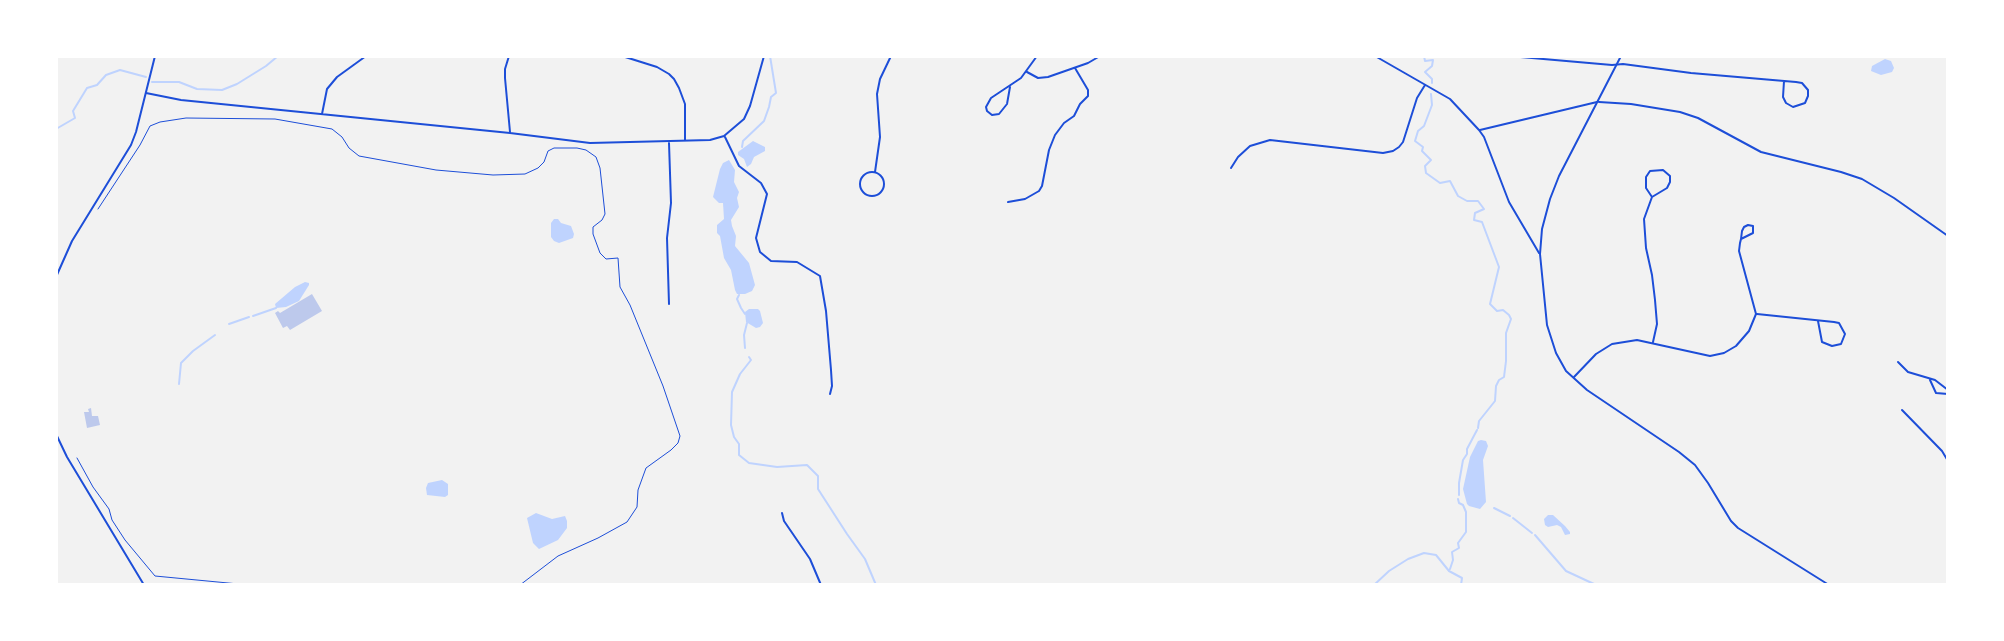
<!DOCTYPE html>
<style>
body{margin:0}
#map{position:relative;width:2004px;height:641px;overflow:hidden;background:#f2f2f2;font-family:Commissioner,sans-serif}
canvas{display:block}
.frame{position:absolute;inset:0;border:58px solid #fff;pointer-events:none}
</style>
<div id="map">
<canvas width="2004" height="641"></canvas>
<div class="frame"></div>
</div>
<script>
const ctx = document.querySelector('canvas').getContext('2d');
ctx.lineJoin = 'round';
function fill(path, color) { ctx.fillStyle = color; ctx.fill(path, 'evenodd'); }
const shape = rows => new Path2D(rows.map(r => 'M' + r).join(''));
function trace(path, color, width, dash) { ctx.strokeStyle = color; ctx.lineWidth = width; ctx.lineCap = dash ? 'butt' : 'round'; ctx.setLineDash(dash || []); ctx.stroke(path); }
fill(shape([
 [1885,59,1891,61,1894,68,1892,72,1881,75,1871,71,1872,66],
 [753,141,765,147,765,151,754,157,751,164,747,167,744,159,738,155,738,152],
 [729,160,735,170,734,182,739,192,737,198,739,207,731,220,732,226,736,236,735,246,749,263,755,285,752,291,745,294,737,294,735,290,731,270,724,258,720,236,717,233,717,225,724,219,723,203,719,203,713,197,720,169,723,163],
 [554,219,558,219,561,223,571,226,574,234,573,238,559,243,554,241,551,237,551,223],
 [305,282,309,283,309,285,299,301,286,307,276,308,275,304,295,287],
 [749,309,758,309,760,311,763,323,760,327,756,328,746,322,745,312],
 [1481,440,1486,441,1488,446,1483,460,1486,502,1480,509,1469,506,1467,504,1463,489,1470,457,1478,441],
 [442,480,448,484,448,495,445,497,427,495,426,488,428,483],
 [536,513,552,519,565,516,567,521,567,528,558,540,539,549,533,543,527,518],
 [1548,515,1553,515,1565,526,1570,532,1570,534,1565,535,1561,527,1557,525,1548,527,1545,525,1544,519]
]), '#bfd3fe');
trace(shape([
 [1424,56,1425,61,1433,60,1432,66,1425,72,1432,79,1432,83],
 [152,82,179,82,197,89,222,90,237,84,266,66,278,56],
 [1431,94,1432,105,1424,126,1418,131,1415,141,1423,147,1422,151,1431,160,1425,166,1426,173,1440,183,1450,181,1458,196,1467,201,1478,201,1484,209,1475,213,1474,220,1482,222,1499,267,1490,304,1497,311,1503,310,1509,315,1511,319,1506,333,1506,361,1504,377,1499,380,1496,386,1495,401,1479,421,1478,428],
 [56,129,75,118,73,111,87,88,97,85,106,75,120,70,146,77],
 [742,147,743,141,764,121,769,107,771,97,776,93,770,56],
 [739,295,737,299,741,308,745,314],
 [253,316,276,308],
 [229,324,249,317],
 [745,348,744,335,747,323],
 [749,357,751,360,740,374,732,392,731,425,734,437,739,444,739,455,749,463,777,467,807,465,818,476,818,489,847,534,865,559,876,585],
 [179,384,181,363,193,351,215,335],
 [1459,495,1459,483,1463,460,1467,454,1467,449,1477,430],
 [1494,508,1510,516],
 [1513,518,1532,533],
 [1535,535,1566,571,1594,584,1608,585],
 [1450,569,1453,560,1452,552,1459,548,1458,543,1466,532,1466,512,1463,505,1459,503,1458,499],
 [1374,585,1389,571,1408,559,1424,553,1436,555,1449,571,1462,578,1461,585],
 [1611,585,1616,585]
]), '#bfd3fe', 2);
fill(shape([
 [312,294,322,311,290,330,287,326,283,328,275,313,278,311,280,313],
 [91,408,92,416,98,416,100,425,87,428,84,412,89,412,88,409]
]), '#bdc9ec');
trace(shape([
 [98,209,140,145,150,126,160,122,186,118,275,119,332,129,342,137,349,148,359,156,436,170,493,175,525,174,538,168,544,162,548,151,554,148,577,148,586,150,596,157,600,168,605,214,602,220,593,227,593,234,600,253,606,259,618,258,620,287,630,305,663,386,680,436,678,443,671,450,646,468,638,490,637,507,627,522,598,538,558,556,520,585],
 [77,458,93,487,109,509,112,520,125,540,155,576,249,585]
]), '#1d4ed8', 1);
trace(shape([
 [509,56,505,69,505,78,510,132],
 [622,56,657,67,669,74,674,79,679,88,685,104,685,140],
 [1375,56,1450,99,1479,130,1484,137,1509,202,1539,253],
 [1509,56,1612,65,1623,64,1691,73,1796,82,1802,83,1808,90,1808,96,1805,103,1793,107,1786,103,1783,97,1784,81],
 [1027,72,1038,78,1048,77,1088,63,1100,56],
 [1010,87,1007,104,999,114,992,115,987,111,986,107,991,98,1021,78,1037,56],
 [146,93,181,100,510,133,590,143,710,140,724,136,744,119,750,106,764,56],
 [322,114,327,89,337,77,366,56],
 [1480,130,1597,102],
 [725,137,739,166,761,183,767,194,756,238,760,252,771,261,797,262,820,276,826,311,831,370,832,386,830,394],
 [669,143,671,203,667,238,669,304],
 [1231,168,1238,157,1250,146,1270,140,1383,153,1393,151,1399,147,1403,142,1417,98,1425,85],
 '860 184a12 12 0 1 1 24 0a12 12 0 1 1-24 0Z',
 [875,172,880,137,877,94,880,79,891,56],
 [1652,197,1646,188,1646,177,1650,171,1663,170,1670,176,1670,182,1667,188,1652,197,1644,219,1646,248,1652,275,1655,300,1657,324,1653,342],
 [1008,202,1025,199,1039,191,1042,186,1049,150,1055,135,1064,123,1074,116,1080,104,1088,96,1088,90,1075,68],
 [1757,314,1834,322,1839,323,1845,334,1841,344,1832,346,1822,342,1818,321],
 [1898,362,1908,372,1935,380,1948,390],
 [1574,377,1596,354,1612,344,1637,340,1710,356,1724,353,1736,346,1749,331,1756,314,1739,251,1740,243,1741,239,1742,231,1744,227,1748,225,1753,226,1753,233,1741,239],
 [1930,380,1936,393,1948,394],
 [1902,410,1942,451,1948,461],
 [782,513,784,521,810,559,821,585]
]), '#1d4ed8', 2);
trace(shape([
 [1621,56,1559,176,1550,199,1542,229,1540,254,1547,325,1556,353,1566,371,1587,390,1679,452,1695,465,1708,483,1731,521,1738,528,1829,585],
 [1599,102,1631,104,1680,112,1698,118,1761,152,1841,172,1862,179,1894,198,1948,236],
 [56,277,72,241,131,145,136,132,155,56],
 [56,434,67,457,144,585]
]), '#1d4ed8', 2);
</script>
